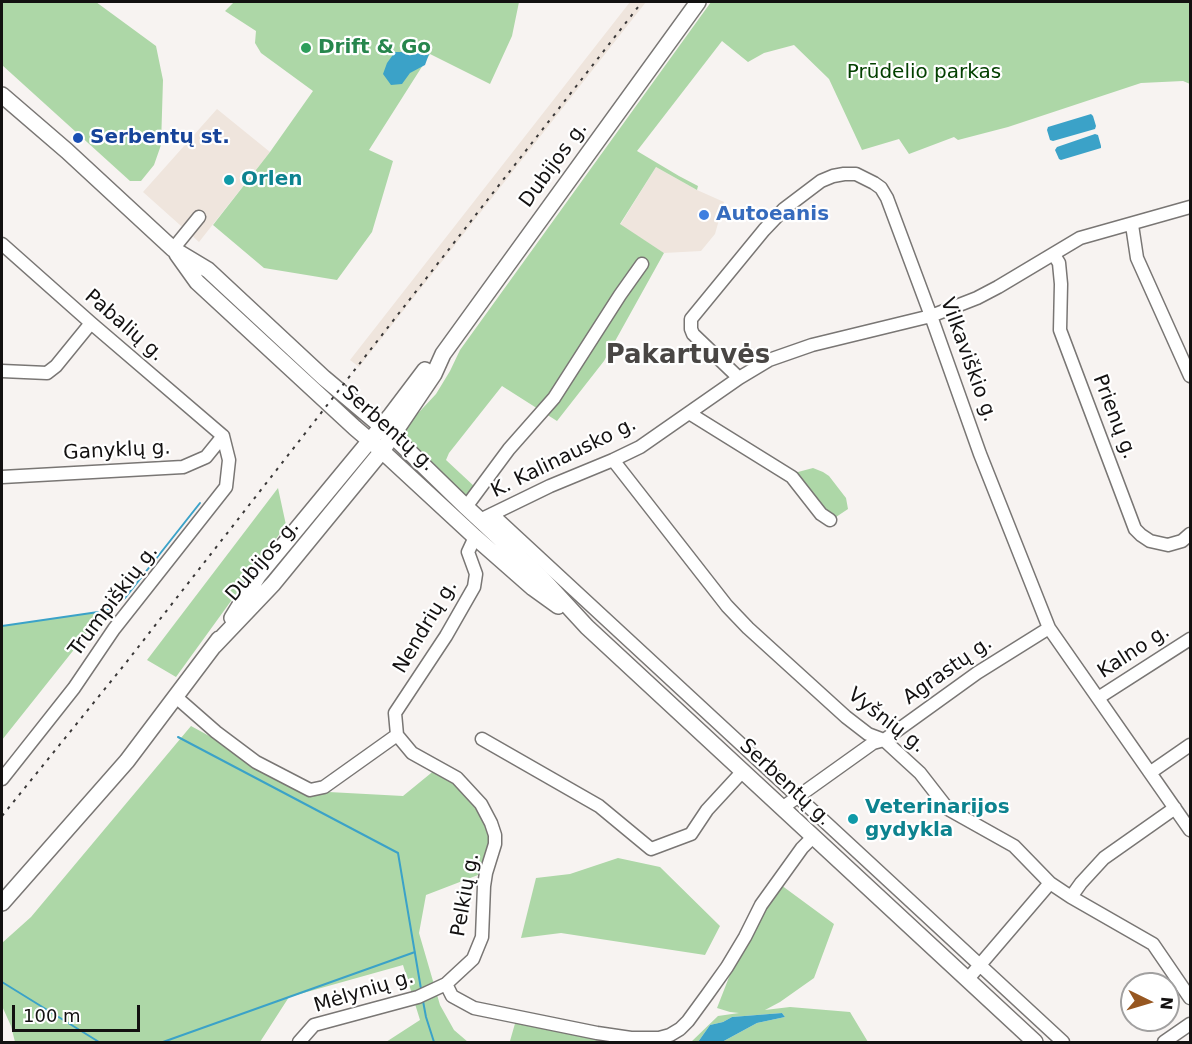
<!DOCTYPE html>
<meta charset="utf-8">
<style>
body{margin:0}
#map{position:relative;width:1192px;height:1044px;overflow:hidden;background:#f7f3f1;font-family:"DejaVu Sans",sans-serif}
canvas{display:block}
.frame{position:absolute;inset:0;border:3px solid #131111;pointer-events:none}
.north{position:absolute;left:1120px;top:972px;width:60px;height:60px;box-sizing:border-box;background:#fff;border:2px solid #a1a0a0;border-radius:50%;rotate:95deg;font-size:16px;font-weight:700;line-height:24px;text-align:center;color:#131111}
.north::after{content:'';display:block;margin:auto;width:21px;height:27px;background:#975721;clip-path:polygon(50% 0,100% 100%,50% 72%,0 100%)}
.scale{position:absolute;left:12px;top:1005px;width:128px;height:27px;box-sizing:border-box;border:3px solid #131111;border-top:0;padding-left:8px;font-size:18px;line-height:21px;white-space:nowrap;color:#131111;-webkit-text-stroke:4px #fff;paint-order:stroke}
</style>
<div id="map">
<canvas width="1192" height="1044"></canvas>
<div class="frame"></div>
<div class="north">N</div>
<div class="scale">100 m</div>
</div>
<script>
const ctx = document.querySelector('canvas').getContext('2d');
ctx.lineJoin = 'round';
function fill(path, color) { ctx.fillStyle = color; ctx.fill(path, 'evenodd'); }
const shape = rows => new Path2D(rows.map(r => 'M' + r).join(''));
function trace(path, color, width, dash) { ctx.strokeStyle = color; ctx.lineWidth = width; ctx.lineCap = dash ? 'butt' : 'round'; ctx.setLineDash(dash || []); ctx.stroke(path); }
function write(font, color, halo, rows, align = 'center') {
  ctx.font = font + ' "DejaVu Sans",sans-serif'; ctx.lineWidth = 4.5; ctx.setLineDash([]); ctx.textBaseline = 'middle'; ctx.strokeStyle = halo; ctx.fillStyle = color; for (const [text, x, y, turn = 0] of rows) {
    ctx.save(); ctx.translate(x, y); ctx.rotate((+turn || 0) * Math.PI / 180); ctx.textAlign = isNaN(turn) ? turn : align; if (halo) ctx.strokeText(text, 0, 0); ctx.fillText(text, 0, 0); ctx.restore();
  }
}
fill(shape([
 [630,2,646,2,359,367,350,360],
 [217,109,270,152,199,242,143,192],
 [656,167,697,190,724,202,715,234,701,251,664,253,620,225]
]), '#efe5dd');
fill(shape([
 [2,2,96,2,156,46,163,80,161,145,154,165,141,181,130,181,2,65],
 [234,2,519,2,512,36,490,84,430,54,369,150,393,161,372,232,337,280,264,268,213,225,270,152,313,91,261,53,255,43,256,31,225,11],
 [711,2,1190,2,1190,84,1183,81,1141,83,1008,127,958,140,954,137,909,154,899,139,862,150,829,79,794,45,764,53,748,62,722,41,637,151,679,176,698,186,697,190,656,167,620,224,664,253,604,361,557,421,502,386,449,453,446,460,475,487,464,501,404,440,404,431,408,424,436,394,450,371,460,350],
 [813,468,823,472,829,476,846,498,848,509,833,519,792,477,798,472],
 [278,488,286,525,176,677,147,660],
 [105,611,80,642,2,740,2,626],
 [191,726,310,791,403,796,436,769,458,784,486,820,490,843,478,875,426,895,419,933,440,1005,454,1030,468,1042,386,1042,420,1020,403,965,289,997,260,1042,15,1042,11,1026,2,1006,2,943,31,917],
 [618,858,660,867,720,926,705,955,561,933,521,938,536,878,570,874],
 [781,885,834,924,814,978,780,1002,765,1010,790,1007,850,1012,868,1042,722,1042,757,1023,785,1017,782,1013,732,1017,723,1022,710,1025,698,1042,691,1042,718,1016,739,1013,730,1012,717,1008,731,972,748,943,765,908],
 [516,1020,599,1038,600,1042,508,1042,510,1041]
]), '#add7a7');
fill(shape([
 [395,52,412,52,429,54,425,65,410,73,402,84,391,85,383,74,387,63],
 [1091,114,1093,116,1096,126,1095,129,1053,141,1050,140,1047,130,1048,127],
 [1095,134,1098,135,1101,146,1101,148,1061,160,1059,159,1055,150,1057,147],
 [782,1013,785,1017,757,1023,722,1042,698,1042,710,1025,723,1022,732,1017]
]), '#3ba2c8');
trace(shape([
 [2,626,105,611,114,606,125,598,200,503],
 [178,737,398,853,421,989],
 [2,982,99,1042],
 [423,1001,426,1017,434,1042],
 [163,1042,415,952]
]), '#3ba2c8', 2);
const minor = shape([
 [1132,225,1137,258,1190,376],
 [2,244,91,323,223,436],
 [173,249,199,217],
 [1054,255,1059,263,1061,284,1060,330,1135,529,1141,535,1150,541,1168,545,1182,541,1190,534],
 [2,371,47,373,56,366,91,323],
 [739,378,693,334,691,329,691,319,764,230,784,209,821,181,833,176,844,174,856,174,874,183,881,188,887,198,931,316,980,454,1049,628,1190,830],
 [689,413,792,477,821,514,830,520],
 [613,460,727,606,748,628,846,717,868,734,884,740,920,773,948,809,1014,846,1050,883,1071,897,1153,944,1190,998],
 [2,477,183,467,206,457,223,436],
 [466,507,509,449,554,398,620,295,642,264],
 [492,514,1063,1042],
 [480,520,550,486,613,460,640,447,739,378,769,360,812,345,931,316,977,298,998,287,1080,238,1190,207],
 [176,697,216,732,256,762,310,790,324,787,397,735,412,753,457,778,481,804,491,823,495,835,495,844,486,873,484,886,482,937,473,959,446,984,452,996,474,1008,597,1033,631,1038,659,1038,670,1035,680,1029,688,1021,707,995,727,967,745,937,761,905,802,848,813,837],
 [1098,698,1190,639],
 [397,735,395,713,446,636,474,587,476,574,468,552,475,537],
 [482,739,599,806,651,849,691,834,707,810,742,772],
 [1151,772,1190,745],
 [2,779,74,688,114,629,226,487,229,460,223,436],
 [782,808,873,743,884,740,977,673,1049,628],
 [1071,897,1081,883,1104,858,1175,808],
 [967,980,1050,883],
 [299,1042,314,1025,418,997,446,984],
 [1164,1042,1190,1024]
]);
const major = shape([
 [2,95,67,151,173,249,208,270,324,378,393,436,466,507,541,577,587,627,1035,1042],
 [177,254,197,282,355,428,382,451,475,537,533,588,558,606],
 [232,618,258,576,391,415,425,370],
 [214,646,273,584,382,451,434,374,443,354,698,2],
 [2,903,127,761,219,639]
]);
trace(minor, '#797674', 15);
trace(major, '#797674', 18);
trace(minor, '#fff', 12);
trace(major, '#fff', 15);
trace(shape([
 [2,816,125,664,642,2]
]), '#3a3838', 2, [3, 6]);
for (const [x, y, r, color] of [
 [306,48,6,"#2e9e5b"],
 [78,138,6,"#1a4fb4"],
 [229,180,6,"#0f9aa8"],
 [704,215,6,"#3f7fe0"],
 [853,819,6,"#0f9aa8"]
]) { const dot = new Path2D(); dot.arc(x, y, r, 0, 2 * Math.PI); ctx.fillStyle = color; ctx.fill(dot); trace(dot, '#fff', 2); }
write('bold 20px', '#27864d', '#fff', [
 ["Drift & Go",318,48]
], 'left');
write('20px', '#034000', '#fff', [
 ["Prūdelio parkas",924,73]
]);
write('bold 20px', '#164399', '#fff', [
 ["Serbentų st.",90,138]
], 'left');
write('20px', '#131111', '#fff', [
 ["Dubijos g.",554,165,-54],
 ["Pabalių g.",124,326,41],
 ["Vilkaviškio g.",968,360,70],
 ["Prienų g.",1114,417,69],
 ["Serbentų g.",388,429,42],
 ["Ganyklų g.",117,451,-3],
 ["K. Kalinausko g.",564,458,-26],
 ["Dubijos g.",263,561,-49],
 ["Trumpiškių g.",114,601,-53],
 ["Nendrių g.",426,627,-59],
 ["Kalno g.",1134,652,-33],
 ["Agrastų g.",948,671,-35],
 ["Vyšnių g.",886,721,38],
 ["Serbentų g.",785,783,43],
 ["Pelkių g.",466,895,-80],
 ["Mėlynių g.",364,992,-17]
]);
write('bold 20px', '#0d838f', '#fff', [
 ["Orlen",241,180],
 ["Veterinarijos",865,808],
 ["gydykla",865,831]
], 'left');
write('bold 20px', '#366cbe', '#fff', [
 ["Autoeanis",716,215]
], 'left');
write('bold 26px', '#494644', '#fff', [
 ["Pakartuvės",688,356]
]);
</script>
